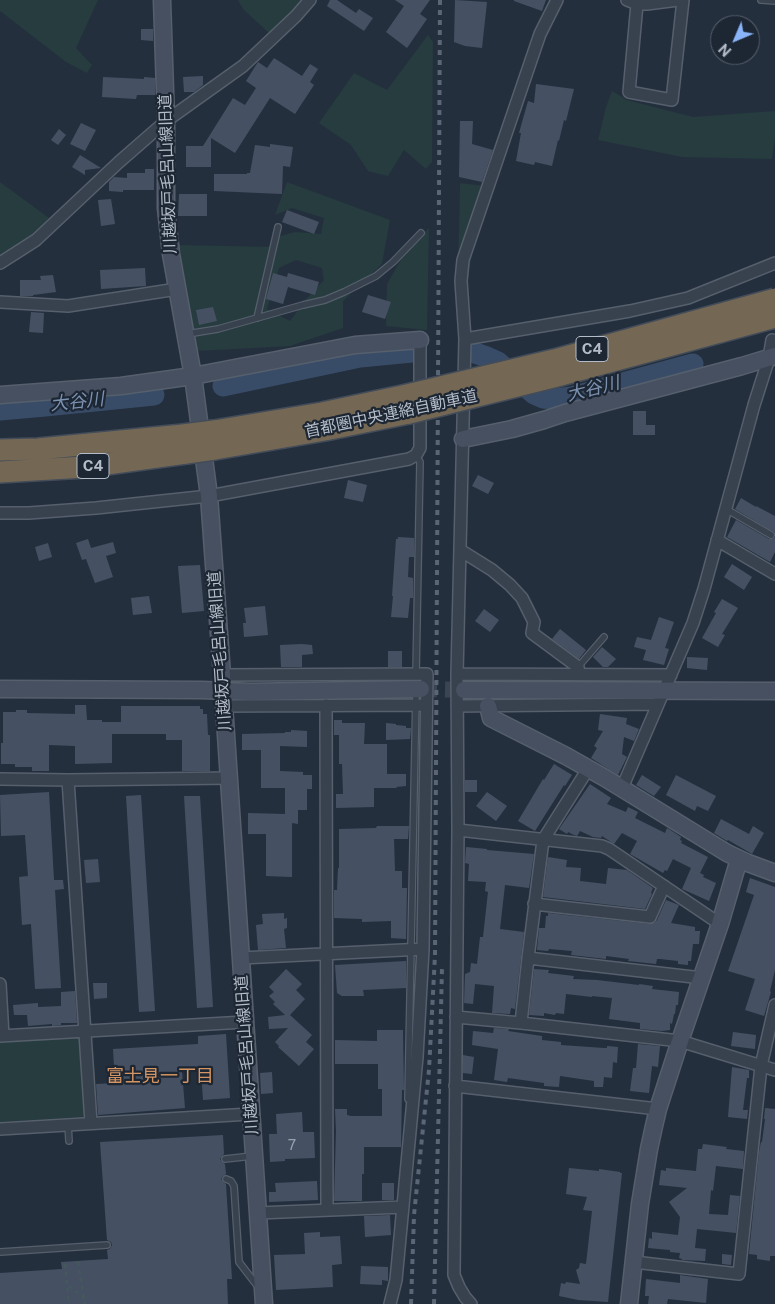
<!DOCTYPE html>
<meta charset="utf-8">
<style>
body{margin:0}
#map{position:relative;width:775px;height:1304px;overflow:hidden;background:#242f3e;font-family:"Public Sans",sans-serif}
canvas{display:block}
.north{position:absolute;left:710px;top:15px;width:50px;height:50px;box-sizing:border-box;background:#1d2633;border:1px solid #59626f;border-radius:50%;rotate:225deg;font-size:14px;font-weight:700;line-height:20px;text-align:center;color:#b4bcc9}
.north::after{content:'';display:block;margin:auto;width:18px;height:22px;background:#8ab4f8;clip-path:polygon(50% 0,100% 100%,50% 72%,0 100%)}
</style>
<div id="map">
<canvas width="775" height="1304"></canvas>
<div class="north">N</div>
</div>
<script>
const ctx = document.querySelector('canvas').getContext('2d');
ctx.lineJoin = 'round';
function fill(path, color) { ctx.fillStyle = color; ctx.fill(path, 'evenodd'); }
const shape = rows => new Path2D(rows.map(r => 'M' + r).join(''));
function trace(path, color, width, dash) { ctx.strokeStyle = color; ctx.lineWidth = width; ctx.lineCap = dash ? 'butt' : 'round'; ctx.setLineDash(dash || []); ctx.stroke(path); }
function write(font, color, halo, rows, align = 'center') {
  ctx.font = font + ' "Public Sans","Noto Sans JP",sans-serif'; ctx.lineWidth = 4.5; ctx.setLineDash([]); ctx.textBaseline = 'middle'; ctx.strokeStyle = halo; ctx.fillStyle = color; for (const [text, x, y, turn = 0] of rows) {
    ctx.save(); ctx.translate(x, y); ctx.rotate((+turn || 0) * Math.PI / 180); ctx.textAlign = isNaN(turn) ? turn : align; if (halo) ctx.strokeText(text, 0, 0); ctx.fillText(text, 0, 0); ctx.restore();
  }
}
fill(shape([
 [0,0,98,0,76,48,92,65,87,73,66,62,0,11],
 [238,0,304,0,288,18,269,33,243,9],
 [428,35,433,42,432,162,426,169,404,150,388,176,368,171,351,145,319,123,354,73,387,90],
 [612,91,627,100,693,117,775,111,775,137,772,159,682,157,598,140,606,107],
 [0,182,49,218,35,233,0,257],
 [287,182,390,220,382,264,343,301,343,328,290,346,197,351,177,245,275,247,277,237,295,232,321,234,324,218,292,208,275,215],
 [296,260,322,268,324,280,305,300,290,321,267,309,279,268],
 [460,183,486,186,471,259,462,320,457,321],
 [429,228,427,330,386,326,387,284,402,258],
 [77,1037,81,1041,85,1113,82,1117,0,1122,0,1042]
]), '#263c3f');
trace(shape([
 [475,353,487,357,498,362,534,394,543,398,555,399,572,397,693,364],
 [223,386,360,357,412,352],
 [0,410,45,406,154,395]
]), '#394c67', 21);
fill(shape([
 [330,0,337,0,356,13,359,9,373,18,364,31,327,6],
 [395,0,430,0,420,14,427,19,407,48,386,32,404,6],
 [455,0,487,2,482,48,465,46,454,42],
 [514,0,546,0,542,11,514,1],
 [141,29,153,29,153,41,141,40],
 [274,58,302,76,310,64,318,69,310,82,314,85,295,114,270,98,235,153,211,138,211,167,186,167,186,146,203,146,233,98,245,105,256,88,246,81,258,62,267,68],
 [203,76,203,85,194,92,184,92,183,77],
 [103,77,144,79,144,77,155,78,155,95,137,95,136,99,102,97],
 [536,84,574,89,566,121,564,120,559,141,558,140,552,166,535,162,534,165,516,161,521,133,519,133,528,101,534,103],
 [460,121,473,121,472,144,493,150,482,182,459,177],
 [81,123,96,130,85,151,70,144],
 [59,129,66,135,58,145,51,140],
 [270,144,293,147,290,167,283,166,282,194,214,191,214,174,247,174,247,173,250,173,255,145,270,147],
 [80,155,101,168,85,170,85,175,72,167],
 [145,169,154,169,154,190,123,190,123,192,109,191,109,182,114,177,127,178,127,173,145,173],
 [179,194,207,194,207,216,178,216],
 [111,199,115,224,101,226,98,200],
 [287,210,319,222,314,234,282,222],
 [145,268,146,286,101,289,100,270],
 [273,273,287,277,288,273,319,282,315,295,288,287,283,304,266,299],
 [53,275,56,292,33,295,33,296,20,296,20,280,41,280,40,276],
 [368,295,391,302,385,319,362,312],
 [213,307,217,321,199,325,196,310],
 [31,312,44,313,43,333,29,332],
 [633,411,646,411,646,425,655,425,655,435,633,435],
 [478,475,494,483,488,494,472,486],
 [348,480,367,485,363,502,344,498],
 [741,498,756,507,756,506,775,516,775,533,735,509],
 [736,520,769,539,773,539,775,537,775,552,770,562,727,537],
 [398,537,414,538,414,557,409,557,408,577,413,578,413,598,410,598,408,618,391,617,393,596,392,596,396,539,398,539],
 [88,539,91,548,113,542,116,553,106,556,113,577,95,583,86,559,82,560,76,543],
 [48,543,52,557,39,561,35,547],
 [732,564,752,577,744,590,724,577],
 [200,565,204,611,182,613,178,566],
 [149,596,152,613,133,615,131,598],
 [722,599,738,608,722,634,725,635,718,647,702,638,716,613,714,612],
 [265,606,268,635,244,637,243,623,246,623,244,608],
 [484,609,499,620,490,632,475,621],
 [659,617,674,622,665,648,669,649,664,665,643,660,646,650,634,647,637,637,651,640],
 [560,629,586,650,579,659,552,639],
 [302,644,312,645,313,654,302,655,302,667,281,667,280,645],
 [602,647,616,659,608,667,603,667,593,657],
 [388,651,402,651,402,667,388,667],
 [687,657,708,658,707,670,687,668],
 [75,705,86,705,87,720,102,720,102,722,121,722,121,706,200,706,200,709,203,709,203,714,207,714,208,735,210,735,210,771,182,771,182,740,166,740,166,734,112,734,112,763,75,764,75,746,49,745,49,771,32,771,32,767,15,767,15,764,1,764,1,743,3,743,3,712,16,712,16,710,27,710,27,713,75,714],
 [600,714,627,718,626,724,639,729,634,741,624,737,622,754,627,757,618,775,591,758,597,748,594,746,603,731,598,730],
 [334,720,342,720,342,723,365,723,364,744,387,744,387,774,406,774,406,786,396,787,397,788,374,788,374,807,336,808,336,794,343,794,342,764,339,764,339,735,334,735],
 [386,723,396,724,396,725,406,726,406,728,411,728,410,739,386,740],
 [291,730,307,731,307,747,280,746,280,771,303,772,303,775,312,775,312,789,307,789,307,810,298,810,298,824,292,823,292,877,266,876,266,834,248,834,248,813,285,814,285,788,261,788,261,750,242,750,242,734,285,733,285,732,291,732],
 [554,764,572,775,565,786,564,785,535,831,518,821,543,779,544,780],
 [642,775,661,787,654,796,636,785],
 [676,775,716,796,708,811,697,806,695,811,666,795],
 [465,780,477,780,477,792,465,792],
 [590,784,611,798,607,804,626,812,628,807,638,812,635,818,665,833,667,828,669,829,681,837,680,840,682,841,681,843,708,857,700,873,704,875,703,877,716,883,709,901,682,889,691,868,673,859,667,871,665,870,663,873,630,854,637,841,622,833,614,844,602,836,601,838,593,837,580,831,577,836,574,835,568,832,567,834,559,829],
 [49,792,54,880,63,880,64,889,55,890,61,988,35,989,31,924,22,925,19,877,28,876,25,835,1,836,0,795],
 [487,792,507,806,496,821,476,806],
 [141,795,155,1011,139,1012,126,796],
 [184,796,200,796,213,1007,197,1008],
 [721,819,749,834,753,826,764,833,752,854,728,840,727,841,714,833],
 [377,826,409,826,408,839,394,839,395,871,402,871,402,888,407,888,406,939,391,938,391,921,362,922,362,919,334,918,334,890,337,890,338,868,339,868,339,829,376,828],
 [466,847,487,849,487,850,534,854,529,888,505,885,500,929,524,932,515,1009,511,1008,510,1014,492,1013,494,986,475,984,473,1004,464,1003,465,974,470,972,471,963,477,964,480,937,483,937,488,892,485,891,486,882,468,881,469,864,465,863],
 [548,857,567,860,566,867,581,868,580,881,606,884,608,868,627,870,653,888,651,893,652,894,645,909,543,897],
 [98,859,100,882,86,883,84,860],
 [750,878,775,887,775,970,770,991,771,992,764,1016,745,1010,755,979,728,971,754,895,746,892],
 [666,900,679,905,671,923,695,927,695,931,700,931,699,944,693,944,691,961,688,961,688,965,678,964,678,961,660,959,657,959,656,964,628,961,629,959,606,956,606,959,571,955,572,951,549,949,548,951,537,950,539,928,545,928,546,916,548,916,548,913,650,924,654,923,657,920],
 [284,913,284,919,287,918,287,928,284,929,286,948,258,950,256,925,263,924,262,914],
 [406,961,406,988,363,990,364,996,342,996,337,993,335,965],
 [286,969,302,984,296,990,305,999,290,1015,312,1035,306,1042,314,1049,299,1066,278,1047,279,1046,275,1042,288,1028,269,1029,268,1017,285,1015,273,1004,275,1002,269,996,274,992,269,987],
 [534,969,549,970,548,973,574,976,573,979,597,980,639,985,639,984,653,986,652,989,679,992,678,1005,676,1005,675,1014,674,1014,672,1024,670,1023,670,1030,662,1031,640,1029,640,1023,609,1019,612,998,592,996,592,997,566,994,564,1014,556,1013,555,1015,544,1013,544,1016,529,1015],
 [93,983,107,983,107,998,94,999],
 [75,991,77,1023,61,1023,61,1025,52,1026,52,1024,28,1026,27,1015,14,1015,13,1005,38,1003,38,1007,61,1006,61,992],
 [494,1028,509,1029,508,1031,542,1036,542,1040,561,1042,561,1045,604,1048,607,1048,607,1046,618,1047,617,1063,613,1062,612,1078,604,1077,603,1087,594,1087,594,1081,560,1076,559,1087,544,1086,544,1083,508,1078,507,1082,494,1080,498,1049,472,1045,473,1031,493,1033],
 [377,1030,403,1030,404,1090,402,1090,401,1147,364,1147,364,1174,362,1174,362,1201,334,1201,336,1131,335,1109,347,1109,347,1115,351,1116,382,1116,382,1089,378,1089,378,1064,335,1064,335,1040,377,1041],
 [733,1032,756,1035,755,1049,731,1046],
 [226,1034,230,1098,203,1100,201,1071,182,1072,185,1108,98,1115,96,1084,115,1083,113,1049,198,1044,198,1036],
 [638,1044,660,1046,658,1067,652,1066,649,1093,630,1091,633,1068,636,1068],
 [463,1055,474,1057,472,1074,463,1073],
 [732,1067,749,1070,749,1078,747,1078,743,1110,748,1110,747,1119,728,1117],
 [272,1072,273,1093,261,1094,260,1073],
 [765,1108,775,1109,775,1256,770,1256,770,1261,757,1259,757,1255,749,1254,759,1152,761,1142,762,1142,765,1119,764,1119],
 [302,1112,303,1132,314,1132,315,1158,285,1159,285,1161,270,1162,269,1134,277,1134,276,1114],
 [223,1135,224,1154,222,1156,220,1159,222,1162,225,1164,226,1174,223,1176,221,1179,223,1182,226,1184,232,1279,227,1279,228,1304,0,1304,0,1273,62,1269,61,1262,108,1259,107,1250,110,1249,112,1245,111,1242,107,1240,100,1142],
 [703,1144,727,1147,726,1149,744,1151,743,1169,716,1166,713,1191,711,1190,709,1214,728,1215,730,1195,740,1196,736,1233,697,1229,695,1248,706,1249,705,1261,682,1260,682,1259,679,1258,680,1253,670,1252,670,1250,648,1248,649,1238,652,1239,652,1232,678,1235,680,1217,669,1202,687,1188,659,1185,661,1170,666,1171,666,1168,696,1171,698,1149,702,1149],
 [569,1168,599,1171,599,1169,620,1172,620,1173,622,1173,608,1302,578,1300,559,1296,561,1283,565,1284,566,1282,580,1284,576,1270,579,1268,580,1263,586,1264,592,1211,583,1210,587,1197,566,1194],
 [317,1181,318,1200,269,1202,269,1192,276,1192,275,1183],
 [382,1183,394,1183,394,1200,382,1200],
 [390,1215,391,1235,365,1237,364,1216],
 [320,1232,320,1237,340,1236,342,1264,332,1265,333,1287,276,1290,274,1255,305,1254,304,1233],
 [722,1254,732,1255,731,1265,722,1264],
 [361,1266,388,1267,388,1281,382,1280,382,1285,360,1284],
 [680,1275,708,1279,706,1303,668,1299,667,1304,648,1304,649,1296,645,1296,646,1279,680,1283]
]), '#455162');
trace(shape([
 [421,689,464,690]
]), '#3a4453', 16, [16, 8]);
const lane = shape([
 [761,0,775,1],
 [257,318,278,227],
 [187,334,218,329,303,305,325,300,344,292,376,276,393,262,421,233],
 [726,509,771,535],
 [578,667,604,637],
 [416,674,420,462,416,455],
 [408,1099,416,691],
 [68,1125,69,1141],
 [225,1159,252,1156],
 [226,1179,231,1181,234,1186,239,1262,259,1288],
 [0,1252,107,1245]
]);
const street = shape([
 [627,0,637,4,647,4,678,0],
 [637,4,629,92,672,100,683,0],
 [0,263,36,240,119,162,166,121,243,66,296,16,310,0],
 [0,302,68,306,177,289],
 [465,339,461,281,463,260,540,34,557,0],
 [0,513,29,513,96,508,209,496,409,459,416,455,420,448,420,340],
 [717,540,775,574],
 [460,550,492,570,510,585,522,598,534,622,532,633,578,667,579,674],
 [457,674,465,339,630,311,688,298,775,263],
 [222,675,427,674,423,949,417,1057,396,1280,390,1304],
 [326,705,327,1210],
 [224,706,426,705],
 [457,706,658,704],
 [0,779,68,780,229,778],
 [68,780,91,1123],
 [622,788,693,623,704,589,754,405,769,358,772,340],
 [458,830,602,846,609,849,720,924],
 [534,904,650,917,664,886],
 [241,958,423,949],
 [528,958,702,978],
 [0,984,3,1036],
 [456,1017,521,1023,680,1041,775,1070],
 [521,1023,528,958,543,840,588,769],
 [0,1036,245,1022],
 [455,1086,658,1109],
 [0,1129,250,1114],
 [258,1213,403,1207],
 [634,1262,739,1274,761,1066,775,1005],
 [471,1304,465,1297,459,1287,454,1275,458,830,457,674,671,675]
]);
const secondary = shape([
 [162,0,166,121,166,208,171,254,193,376,209,496,222,675,264,1304],
 [0,395,121,386,193,376,355,345,420,340],
 [463,439,512,429,544,420,565,413,742,366,775,356],
 [0,689,202,690,250,692,421,689],
 [464,690,775,691],
 [488,706,491,718,566,756,605,778,727,853,748,863,775,873],
 [629,1304,640,1204,649,1149,654,1126,658,1109,680,1041,720,924,739,859]
]);
const highway = shape([
 [214,431,322,413,407,395],
 [215,449,325,430,409,413],
 [0,450,38,449,183,435],
 [0,472,85,467,186,453]
]);
trace(lane, '#565f6c', 8);
trace(street, '#565f6c', 14);
trace(secondary, '#565f6c', 19);
trace(highway, '#434c59', 24);
trace(shape([
 [78,1262,85,1304],
 [65,1264,69,1304],
 [69,1286,85,1299]
]), '#44595c', 2, [4, 4]);
trace(lane, '#38414e', 5.5);
trace(street, '#38414e', 11);
trace(secondary, '#465061', 16);
trace(highway, '#746855', 21);
trace(shape([
 [411,1304,414,1215,429,1070,435,955,440,0],
 [434,1304,442,967]
]), '#5a6575', 4, [5, 5]);
const highwayBridge = shape([
 [407,395,554,360,775,299],
 [409,413,557,376,775,317],
 [183,435,214,431],
 [186,453,215,449]
]);
trace(highwayBridge, '#434c59', 24, []);
trace(highwayBridge, '#746855', 21);
write('14px', '#98a1af', null, [
 ["7",292,1146]
]);
for (const [x, y, w] of [
 [592,349,32],
 [93,466,32]
]) { const box = new Path2D(); box.roundRect(x - w / 2, y - 12.5, w, 25, 4); ctx.fillStyle = '#1d2633'; ctx.fill(box); trace(box, '#b4bcc9', 1); }
write('bold 15px', '#b4bcc9', null, [
 ["C4",592,349],
 ["C4",93,466]
]);
write('16px', '#b4bcc9', '#1d2633', [
 ["川越坂戸毛呂山線旧道",168,174,-92],
 ["首都圏中央連絡自動車道",391,414,-12],
 ["川越坂戸毛呂山線旧道",220,651,-94],
 ["川越坂戸毛呂山線旧道",247,1055,-94]
]);
write('italic 18px', '#7c92b1', '#1d2633', [
 ["大谷川",593,389,-14],
 ["大谷川",77,402,-6]
]);
write('18px', '#d59563', '#1d2633', [
 ["富士見一丁目",160,1076]
]);
</script>
